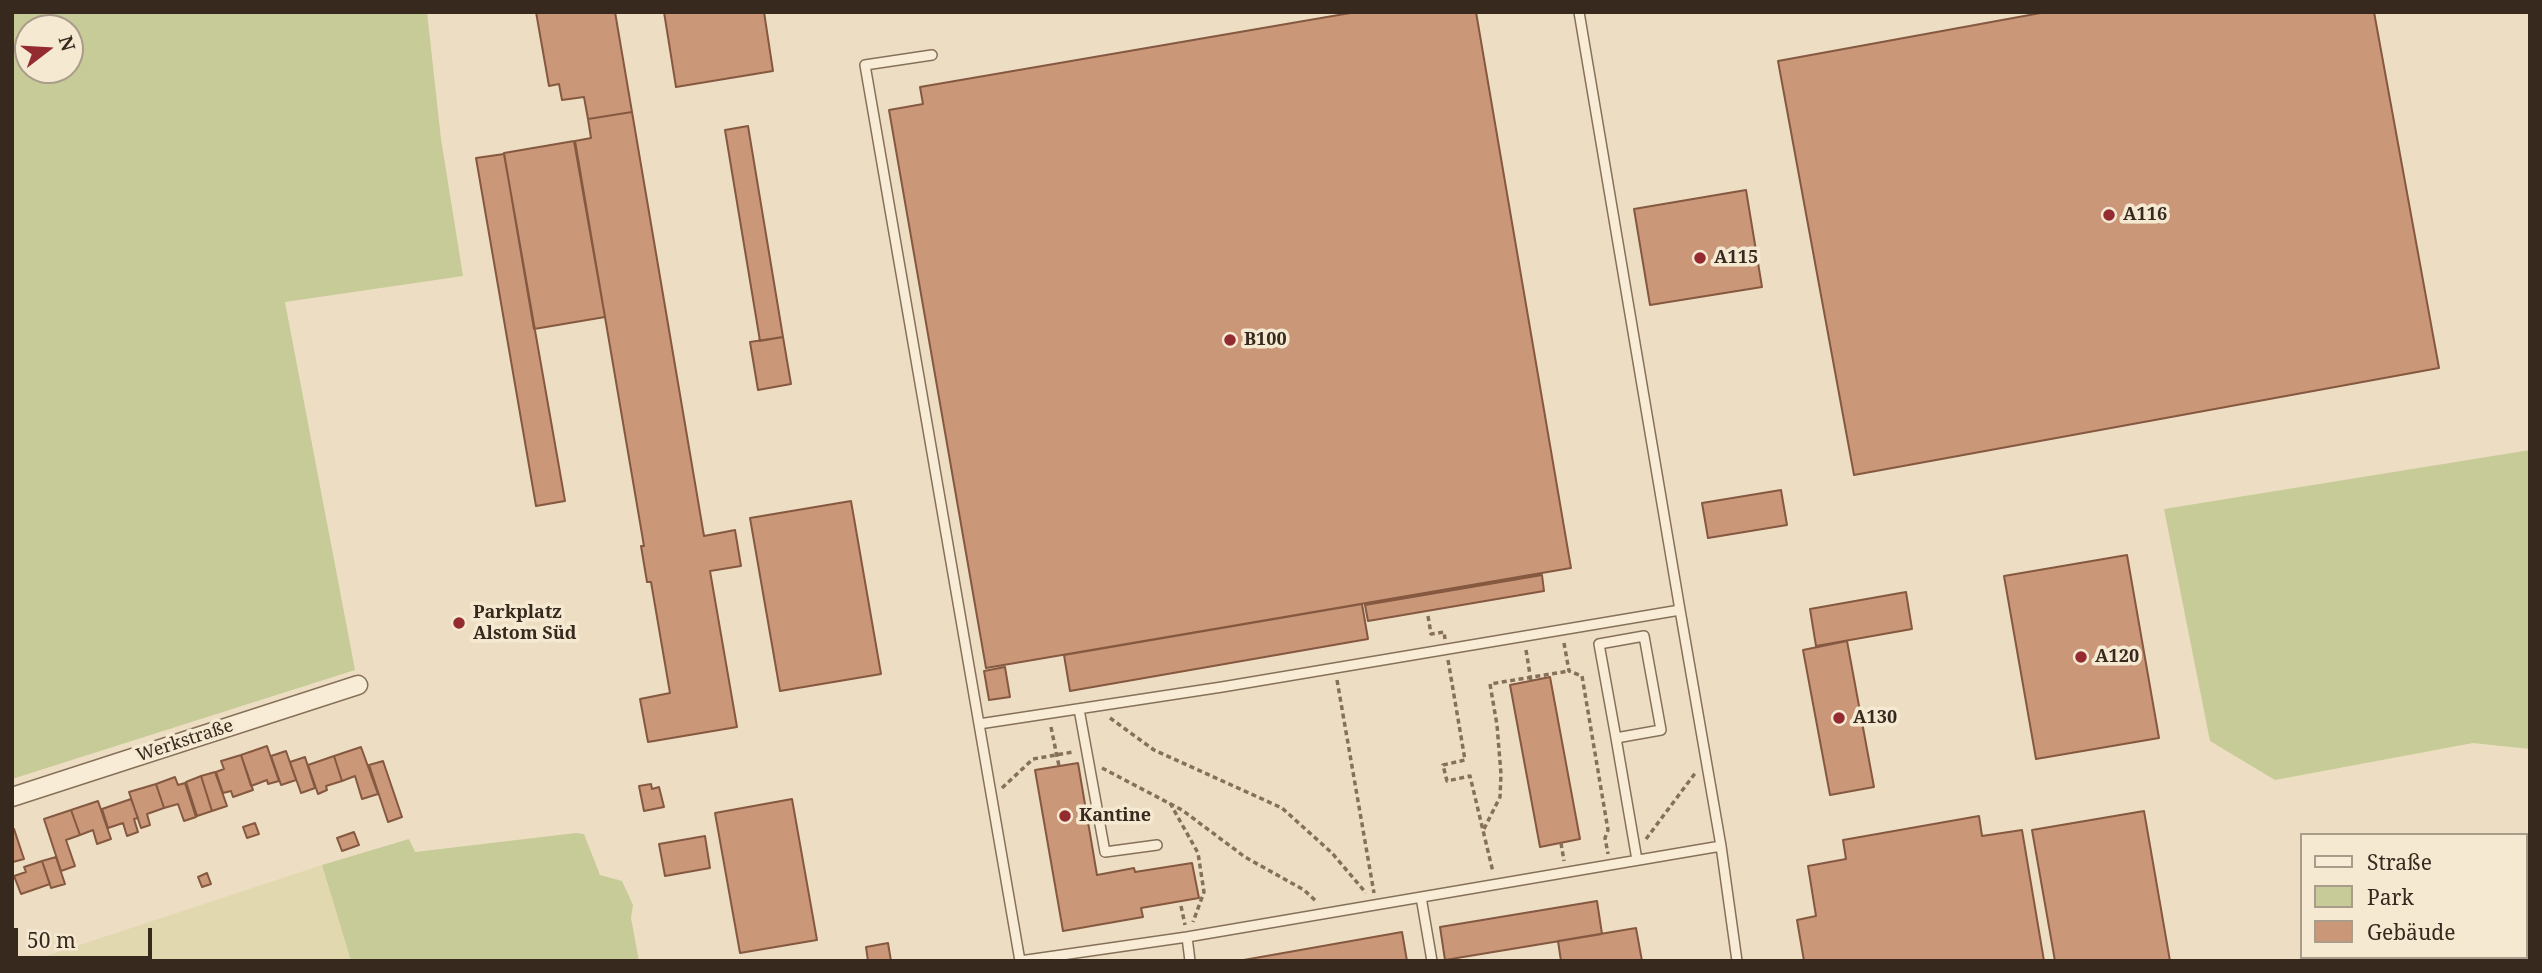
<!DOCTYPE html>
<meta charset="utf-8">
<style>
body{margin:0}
#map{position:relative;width:2542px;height:973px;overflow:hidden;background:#eddec3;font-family:"Noto Serif",serif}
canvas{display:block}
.frame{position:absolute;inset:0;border:14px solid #37291e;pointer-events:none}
.legend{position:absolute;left:2300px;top:833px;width:228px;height:126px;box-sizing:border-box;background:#f5e9d2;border:2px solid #a99c8a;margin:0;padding:9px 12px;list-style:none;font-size:21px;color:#37291e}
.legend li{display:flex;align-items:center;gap:14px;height:35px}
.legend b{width:35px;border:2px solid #a99c8a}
.north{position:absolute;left:14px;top:14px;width:70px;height:70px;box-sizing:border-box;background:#f5e9d2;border:2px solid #a99c8a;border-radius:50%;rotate:73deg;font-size:19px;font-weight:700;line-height:28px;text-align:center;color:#37291e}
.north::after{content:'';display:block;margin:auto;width:24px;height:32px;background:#942b31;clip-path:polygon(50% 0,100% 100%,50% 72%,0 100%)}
.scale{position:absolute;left:14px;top:928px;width:138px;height:32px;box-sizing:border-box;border:4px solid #37291e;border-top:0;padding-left:9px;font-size:21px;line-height:24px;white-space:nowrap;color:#37291e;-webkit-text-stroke:5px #f5e9d2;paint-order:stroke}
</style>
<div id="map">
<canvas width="2542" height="973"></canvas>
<div class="frame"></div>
<ul class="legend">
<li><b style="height:9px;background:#f8ecd6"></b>Straße</li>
<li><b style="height:19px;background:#c7cb97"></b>Park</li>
<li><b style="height:19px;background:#ca9779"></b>Gebäude</li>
</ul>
<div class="north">N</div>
<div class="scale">50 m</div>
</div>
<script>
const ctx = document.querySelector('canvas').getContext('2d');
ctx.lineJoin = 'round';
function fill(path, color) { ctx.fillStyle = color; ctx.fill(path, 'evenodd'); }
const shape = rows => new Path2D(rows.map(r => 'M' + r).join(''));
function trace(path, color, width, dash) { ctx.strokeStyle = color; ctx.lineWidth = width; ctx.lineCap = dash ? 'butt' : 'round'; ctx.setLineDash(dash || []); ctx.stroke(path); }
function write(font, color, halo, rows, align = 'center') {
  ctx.font = font + ' "Noto Serif",serif'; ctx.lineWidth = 7; ctx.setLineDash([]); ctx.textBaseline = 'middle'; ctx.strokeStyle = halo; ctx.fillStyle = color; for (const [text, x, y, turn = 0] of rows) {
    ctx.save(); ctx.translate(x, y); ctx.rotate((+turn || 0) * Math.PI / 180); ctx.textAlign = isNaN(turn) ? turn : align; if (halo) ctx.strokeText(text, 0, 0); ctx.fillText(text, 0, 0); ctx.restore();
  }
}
fill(shape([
 [322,865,351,961,34,960]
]), '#e2d8b0');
fill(shape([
 [12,12,427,12,441,139,463,276,285,302,355,670,12,779],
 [28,28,70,28,70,70,28,70],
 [2530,450,2530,749,2473,743,2275,780,2210,741,2164,509],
 [576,833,584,834,600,875,622,881,633,905,631,918,639,961,351,961,322,865,409,839,415,852]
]), '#c7cb97');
const building = shape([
 [536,12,615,12,632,112,588,119,584,97,562,100,559,84,549,86,536,12],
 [664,12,764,12,773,71,676,87,664,12],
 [1356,12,1476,12,1571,568,986,668,889,110,923,104,920,87,1356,12],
 [2046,12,2374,12,2439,368,1854,475,1778,61,2046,12],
 [632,112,704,536,735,530,741,566,710,571,737,727,648,742,640,699,670,693,651,582,647,582,641,546,644,546,575,141,591,138,588,119,632,112],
 [748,126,783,337,760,341,725,130,748,126],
 [574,141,605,317,534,329,504,153,574,141],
 [504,154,565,501,536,506,476,158,504,154],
 [1746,190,1762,287,1650,305,1634,209,1746,190],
 [783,337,791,384,758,390,750,342,783,337],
 [1781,490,1787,525,1708,538,1702,503,1781,490],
 [851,501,881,674,780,691,750,518,851,501],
 [2127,555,2159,738,2036,759,2004,576,2127,555],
 [1542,575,1544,591,1368,621,1365,605,1542,575],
 [1906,592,1912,629,1816,646,1810,609,1906,592],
 [1362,604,1368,639,1070,691,1064,655,1362,604],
 [1847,641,1874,787,1830,795,1803,650,1847,641],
 [1005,667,1010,697,989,700,984,671,1005,667],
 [1550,677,1580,839,1540,847,1510,685,1550,677],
 [267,746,279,781,268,784,267,780,251,786,241,755,267,746],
 [361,747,378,794,362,799,355,776,342,781,334,756,361,747],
 [286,751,296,780,281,785,271,756,286,751],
 [241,755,253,790,233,797,231,791,223,793,216,772,224,769,221,761,241,755],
 [334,756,342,781,326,786,327,790,318,794,308,765,334,756],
 [305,757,315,788,301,793,290,762,305,757],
 [383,761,402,817,388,822,369,765,383,761],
 [1078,763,1097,875,1134,868,1135,872,1192,863,1199,898,1141,908,1143,917,1063,931,1035,770,1078,763],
 [215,772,227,806,212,811,201,776,215,772],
 [201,776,212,811,197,816,186,782,201,776],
 [175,777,178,785,185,783,196,817,184,821,178,804,164,808,156,784,175,777],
 [156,784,164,808,147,814,150,825,141,828,129,792,156,784],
 [651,784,652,789,659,787,664,807,644,811,639,786,651,784],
 [131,799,138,818,134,819,138,832,127,836,123,823,108,828,102,809,131,799],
 [792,799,817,940,740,953,715,813,792,799],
 [98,801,111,839,97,844,93,830,80,835,71,810,98,801],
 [71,810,80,835,66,840,75,866,61,871,44,819,71,810],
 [2144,811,2170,961,2055,961,2032,830,2144,811],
 [1979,816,1982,836,2022,830,2044,961,1804,961,1797,920,1816,916,1808,866,1846,859,1843,840,1979,816],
 [255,823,259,834,247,838,243,827,255,823],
 [14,829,24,859,13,862,12,830,14,829],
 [354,832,359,845,342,851,337,838,354,832],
 [705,836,710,868,665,876,659,844,705,836],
 [56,857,65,884,51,888,42,861,56,857],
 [42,861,50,884,21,894,14,876,26,872,24,867,42,861],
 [207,873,211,884,202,887,198,877,207,873],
 [1597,901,1602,934,1445,960,1440,927,1597,901],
 [1636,928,1642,961,1561,961,1558,941,1636,928],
 [1402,932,1407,961,1238,961,1402,932],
 [888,943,891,961,868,961,866,947,888,943]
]);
fill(building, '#ca9779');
trace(building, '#855840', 2);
const lane = shape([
 [932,55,865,65,1020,961,1187,937,1721,846],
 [1680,610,1721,846,1737,961],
 [1079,709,1105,852,1157,845],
 [979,724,1222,687,1680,610,1579,12],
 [1616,738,1599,644,1644,636,1661,730,1616,738,1637,860],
 [1421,897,1432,961],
 [1187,937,1190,961]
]);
const street = shape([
 [12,797,358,685]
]);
trace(lane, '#87705a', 12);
trace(street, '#87705a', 21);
trace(shape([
 [1428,616,1431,634,1444,632,1445,639],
 [1564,643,1569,671,1582,676,1608,830,1605,838,1608,854],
 [1526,650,1531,681],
 [1448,660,1465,760,1443,765,1447,781,1470,776,1493,872],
 [1337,680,1374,893],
 [1110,718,1154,750,1282,808,1332,853,1366,893],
 [1051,727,1059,766],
 [1102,768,1182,810,1245,857,1304,890,1317,902],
 [1002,788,1033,759,1073,752],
 [1170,803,1198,853,1204,892,1193,922],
 [1484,829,1500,797,1501,774,1497,725,1490,684,1569,671],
 [1646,839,1696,772],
 [1561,843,1564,861],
 [1181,906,1185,925]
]), '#87705a', 3.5, [5, 3.5]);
trace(lane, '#f8ecd6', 9);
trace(street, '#f8ecd6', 18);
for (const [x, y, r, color] of [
 [2109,215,7,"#942b31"],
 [1700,258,7,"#942b31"],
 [1230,340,7,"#942b31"],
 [459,623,7,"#942b31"],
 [2081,657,7,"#942b31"],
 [1839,718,7,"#942b31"],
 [1065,816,7,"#942b31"]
]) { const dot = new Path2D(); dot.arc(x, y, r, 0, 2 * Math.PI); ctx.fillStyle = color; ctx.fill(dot); trace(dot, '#f5e9d2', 2.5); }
write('bold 18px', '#37291e', '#f5e9d2', [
 ["A116",2123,215],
 ["A115",1714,258],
 ["B100",1244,340],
 ["Parkplatz",473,613],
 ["Alstom Süd",473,634],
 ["A120",2095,657],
 ["A130",1853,718],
 ["Kantine",1079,816]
], 'left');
write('18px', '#37291e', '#f5e9d2', [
 ["Werkstraße",185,741,-18]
]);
</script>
